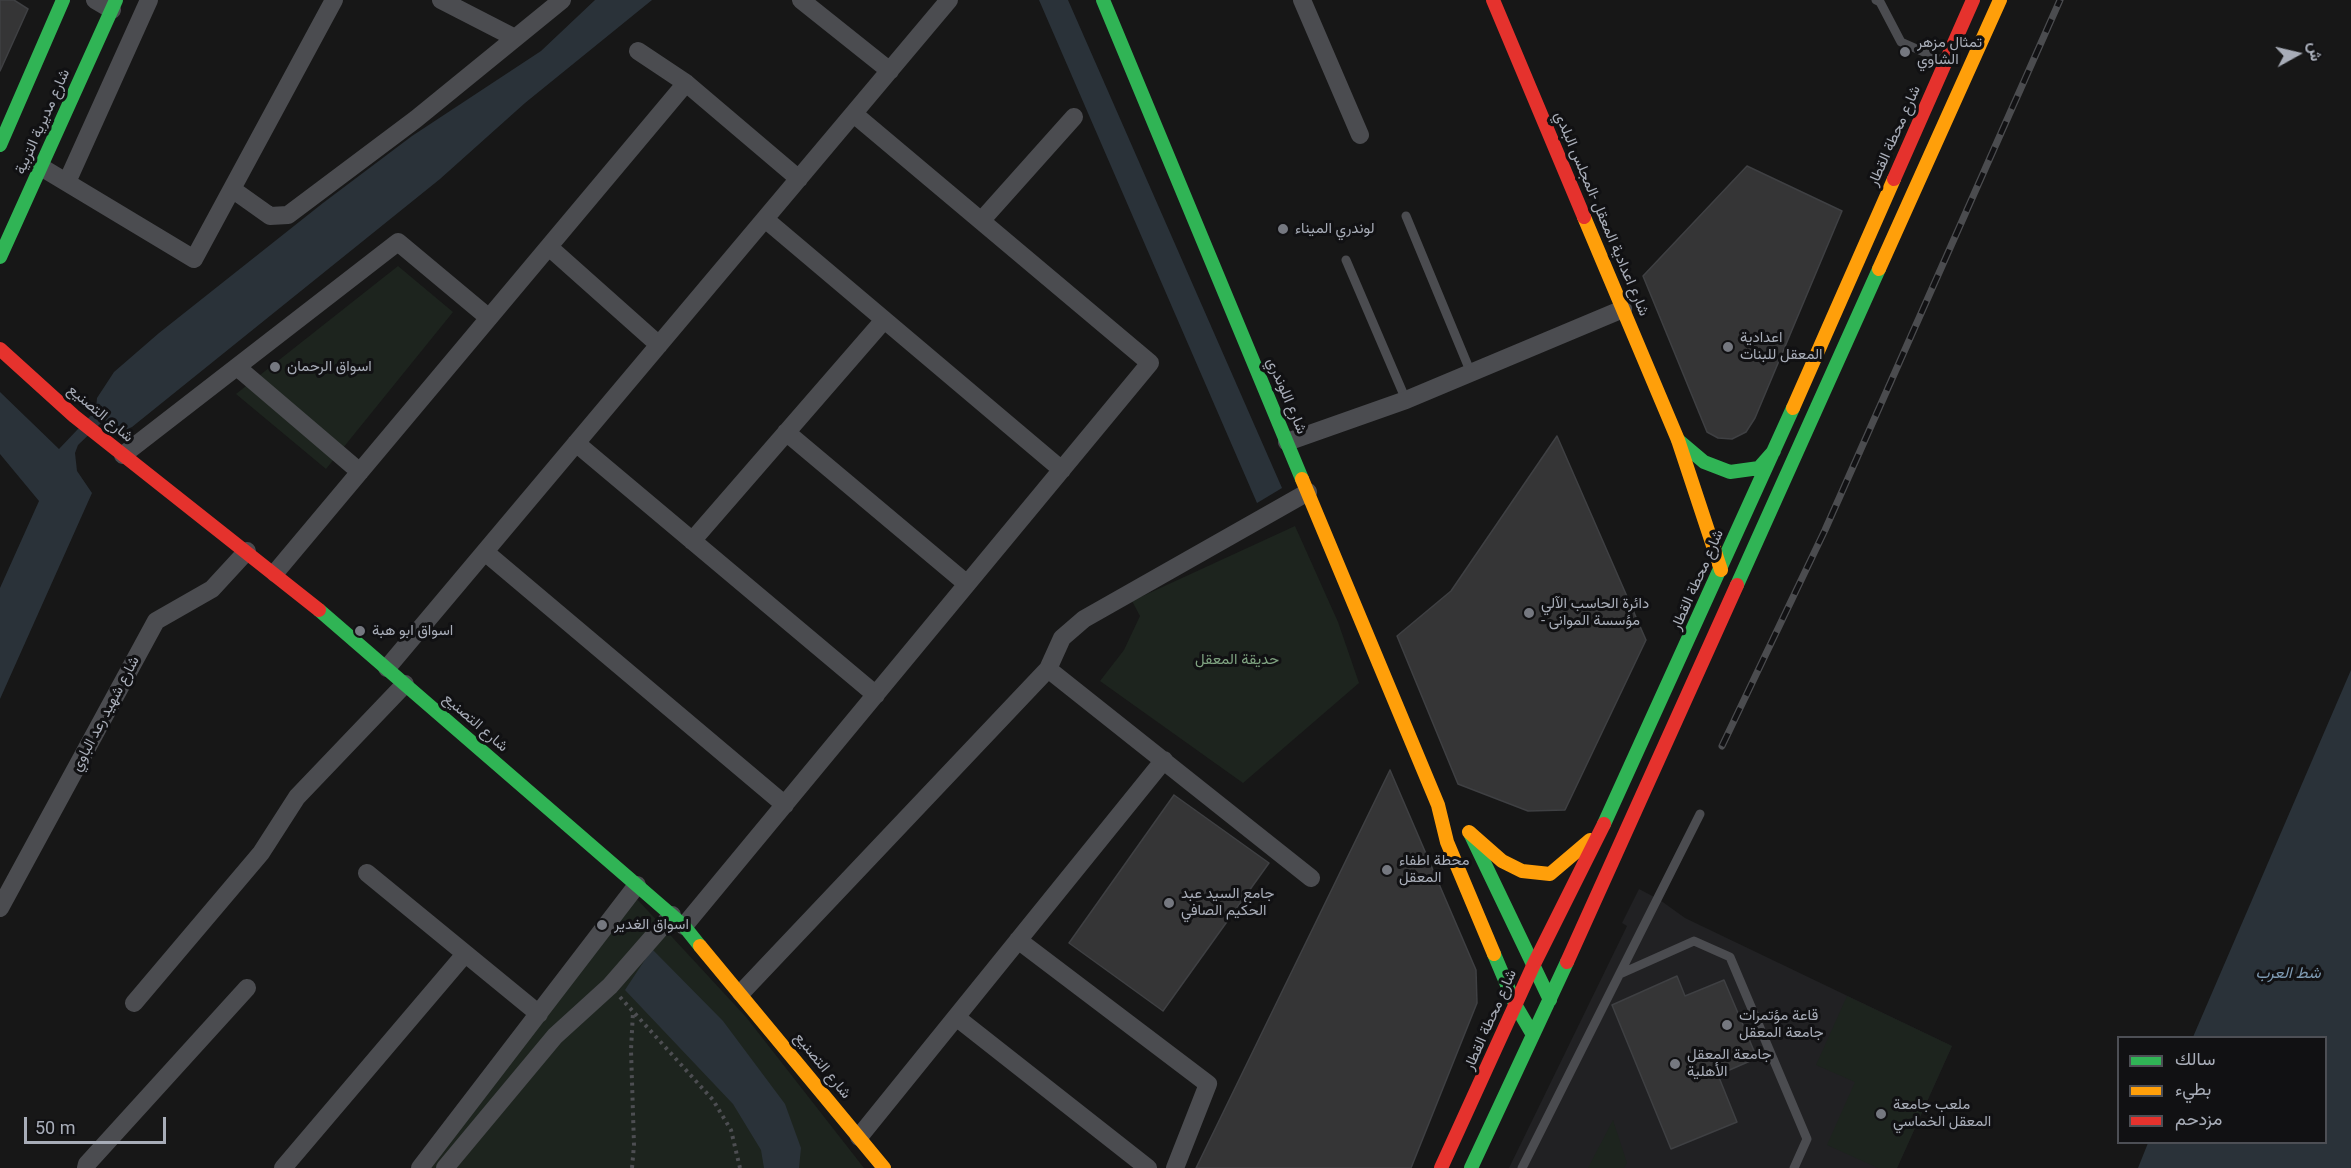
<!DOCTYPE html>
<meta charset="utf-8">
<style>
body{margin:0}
#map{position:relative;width:2351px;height:1168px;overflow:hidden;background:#171717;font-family:Roboto,Vazirmatn,sans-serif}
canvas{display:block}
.legend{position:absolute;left:2117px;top:1036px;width:210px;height:108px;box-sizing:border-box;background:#111113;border:2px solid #4d4f55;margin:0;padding:8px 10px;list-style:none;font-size:18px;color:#a8adb8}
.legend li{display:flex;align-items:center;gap:12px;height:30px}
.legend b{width:30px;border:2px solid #4d4f55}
.north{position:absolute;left:2267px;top:24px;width:60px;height:60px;-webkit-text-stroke:4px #111113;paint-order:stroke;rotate:82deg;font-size:16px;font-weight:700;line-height:24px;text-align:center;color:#a8adb8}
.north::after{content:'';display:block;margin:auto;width:21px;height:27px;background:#a8adb8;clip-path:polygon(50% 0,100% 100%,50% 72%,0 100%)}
.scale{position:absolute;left:24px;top:1117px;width:142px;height:27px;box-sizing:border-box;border:3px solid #a8adb8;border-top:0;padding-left:8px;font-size:18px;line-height:21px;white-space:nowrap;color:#a8adb8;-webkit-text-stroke:4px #111113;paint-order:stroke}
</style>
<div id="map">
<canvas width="2351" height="1168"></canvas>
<ul class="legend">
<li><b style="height:8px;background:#30b455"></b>سالك</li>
<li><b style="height:8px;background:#ff9f0a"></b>بطيء</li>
<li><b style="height:8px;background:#e5322d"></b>مزدحم</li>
</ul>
<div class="north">ش</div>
<div class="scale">50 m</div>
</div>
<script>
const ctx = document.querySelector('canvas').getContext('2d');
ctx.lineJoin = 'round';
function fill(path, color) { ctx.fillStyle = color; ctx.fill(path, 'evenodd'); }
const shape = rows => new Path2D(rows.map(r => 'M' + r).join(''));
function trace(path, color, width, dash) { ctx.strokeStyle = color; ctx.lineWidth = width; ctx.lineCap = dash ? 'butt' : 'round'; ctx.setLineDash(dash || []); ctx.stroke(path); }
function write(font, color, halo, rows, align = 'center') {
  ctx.font = font + ' Roboto,Vazirmatn,sans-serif'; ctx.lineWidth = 6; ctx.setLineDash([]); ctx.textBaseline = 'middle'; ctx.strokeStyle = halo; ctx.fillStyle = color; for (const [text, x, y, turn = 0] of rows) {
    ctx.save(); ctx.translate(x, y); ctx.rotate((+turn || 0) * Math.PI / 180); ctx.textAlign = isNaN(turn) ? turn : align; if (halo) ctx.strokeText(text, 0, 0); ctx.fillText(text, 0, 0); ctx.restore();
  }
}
fill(shape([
 [1639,889,1660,900,1685,918,1952,1046,1897,1168,1509,1168,1627,926,1622,923]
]), '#212123');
fill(shape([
 [398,266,453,312,326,469,236,394],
 [1295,526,1338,622,1359,683,1243,783,1100,681,1124,650,1140,616,1132,601],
 [636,898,746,1017,864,1168,429,1168],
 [1847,996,1952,1046,1897,1168,1878,1168,1827,1145,1855,1082,1816,1065],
 [1613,1120,1627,1163,1624,1168,1588,1168]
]), '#1d241e');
fill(shape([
 [595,0,652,0,525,103,440,179,132,427,123,431,113,429,102,422,78,445,75,453,77,471,92,493,0,699,0,588,39,501,0,454,0,392,59,449,96,410,97,398,114,372,159,333,323,203,412,136,541,51],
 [1039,0,1068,0,1282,488,1257,503],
 [2351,670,2351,1168,2138,1168,2148,1143,2326,1142,2326,1038,2193,1037],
 [652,949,723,1021,785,1104,801,1148,799,1168,764,1168,761,1150,733,1104,625,990]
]), '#2a3239');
const building = shape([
 [0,0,14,0,28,9,0,71,0,0],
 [1747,166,1842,211,1755,418,1746,432,1732,439,1718,438,1707,432,1643,276,1747,166],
 [1557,436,1646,640,1565,810,1528,811,1458,784,1397,636,1451,591,1557,436],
 [1390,770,1476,970,1477,1003,1411,1168,1196,1168,1390,770],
 [1174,795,1269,863,1163,1011,1069,943,1174,795],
 [1677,976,1685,996,1724,980,1757,1058,1718,1075,1737,1122,1671,1149,1612,1005,1677,976]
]);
fill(building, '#353536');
trace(building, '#3f4043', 1.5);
trace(shape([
 [620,997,713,1100,731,1130,740,1168],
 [632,1168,634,1145,631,1050,633,1012]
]), '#4d4e52', 4, [3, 4.5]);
trace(shape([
 [1876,0,1880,2,1901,42,1944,61],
 [1406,216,1471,373],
 [1346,260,1406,400],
 [1620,974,1694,941,1730,957,1807,1139,1794,1168],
 [1522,1168,1700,814]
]), '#4b4c50', 9);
trace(shape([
 [95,0,112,10],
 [441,0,515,38],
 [801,0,890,71],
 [1302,0,1360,135],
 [638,51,686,83,799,179],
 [41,167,194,259,334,0],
 [67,182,149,0],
 [232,189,270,216,288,215,416,119,562,0],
 [765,219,1062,470],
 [981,221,1074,117],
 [549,247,659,345],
 [237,367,360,472],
 [786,432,967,584],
 [1287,442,1406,400,1623,309],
 [576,443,876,695],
 [123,455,398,242,489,318],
 [692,541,884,320],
 [485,552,785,805],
 [275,573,686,83],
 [387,668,949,0],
 [1048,669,1311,878],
 [367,873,539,1014],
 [0,908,156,621,212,589,247,551],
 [684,926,1150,363,854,114],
 [1018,940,1208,1084,1175,1168],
 [741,993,1048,669,1062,638,1084,619,1308,492],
 [134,1003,261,853,297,797,405,684],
 [956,1017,1148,1168],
 [859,1137,1164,760],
 [86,1168,87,1164,247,988],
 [283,1168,465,954],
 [420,1168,637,885],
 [445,1168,555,1036,610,986,672,915]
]), '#4b4c50', 18);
trace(shape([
 [1103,0,1302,479],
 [0,145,63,0],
 [0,257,116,0],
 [1678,440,1704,462,1730,472,1759,468,1774,451],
 [1737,585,1879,269],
 [319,610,684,926,700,946],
 [1604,824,1793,408],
 [1470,833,1550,1000],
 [1494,954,1516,1006,1533,1035],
 [1471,1168,1567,962]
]), '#30b455', 14);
trace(shape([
 [1584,217,1678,440,1721,570],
 [1879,269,2000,0],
 [1793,408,1894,179],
 [1302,479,1438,805,1447,842,1494,954],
 [1469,832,1502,861,1522,871,1550,874,1590,840],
 [700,946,884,1168]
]), '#ff9f0a', 14);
trace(shape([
 [1493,0,1584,217],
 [1894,179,1973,0],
 [0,349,74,416,319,610],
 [1567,962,1737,585],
 [1441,1168,1533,966,1604,824]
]), '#e5322d', 14);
const rail = shape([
 [1722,746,1825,530,2060,0]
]);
trace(rail, '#4b4c4f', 7);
trace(rail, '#111113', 4.5, [14]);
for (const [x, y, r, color] of [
 [1905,52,6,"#757880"],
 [1283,229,6,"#757880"],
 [1728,347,6,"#757880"],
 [275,367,6,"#757880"],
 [1529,613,6,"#757880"],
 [360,631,6,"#757880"],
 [1387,870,6,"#757880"],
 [1169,903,6,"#757880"],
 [602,925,6,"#757880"],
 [1727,1025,6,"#757880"],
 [1675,1064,6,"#757880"],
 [1881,1114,6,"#757880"]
]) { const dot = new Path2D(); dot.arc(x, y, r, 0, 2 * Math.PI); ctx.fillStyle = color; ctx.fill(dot); trace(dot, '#111113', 2); }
write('15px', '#a8adb8', '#111113', [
 ["تمثال مزهر",1917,43],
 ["الشاوي",1917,60],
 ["لوندري الميناء",1295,229],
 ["اعدادية",1740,338],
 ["المعقل للبنات",1740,355],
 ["اسواق الرحمان",287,367],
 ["دائرة الحاسب الآلي",1541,604],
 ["- مؤسسة الموانى",1541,621],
 ["اسواق ابو هبة",372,631],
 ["محطة اطفاء",1399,861],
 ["المعقل",1399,878],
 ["جامع السيد عبد",1181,894],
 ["الحكيم الصافي",1181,911],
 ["اسواق الغدير",614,925],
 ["قاعة مؤتمرات",1739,1016],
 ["جامعة المعقل",1739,1033],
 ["جامعة المعقل",1687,1055],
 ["الأهلية",1687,1072],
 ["ملعب جامعة",1893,1105],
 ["المعقل الخماسي",1893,1122]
], 'left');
write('15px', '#a8adb8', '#111113', [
 ["شارع مديرية التربية",43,122,-66],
 ["شارع محطة القطار",1895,136,-66],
 ["شارع اعدادية المعقل -المجلس البلدي",1601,214,67],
 ["شارع اللوندري",1286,396,67],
 ["شارع التصنيع",100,414,40],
 ["شارع محطة القطار",1698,580,-66],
 ["شارع شهيد رعد الباوي",106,714,-62],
 ["شارع التصنيع",475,723,41],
 ["شارع محطة القطار",1491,1020,-66],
 ["شارع التصنيع",822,1066,51]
]);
write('15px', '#7fa381', '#111113', [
 ["حديقة المعقل",1237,660]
]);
write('italic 16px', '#7f9bb3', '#111113', [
 ["شط العرب",2288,974]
]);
</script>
